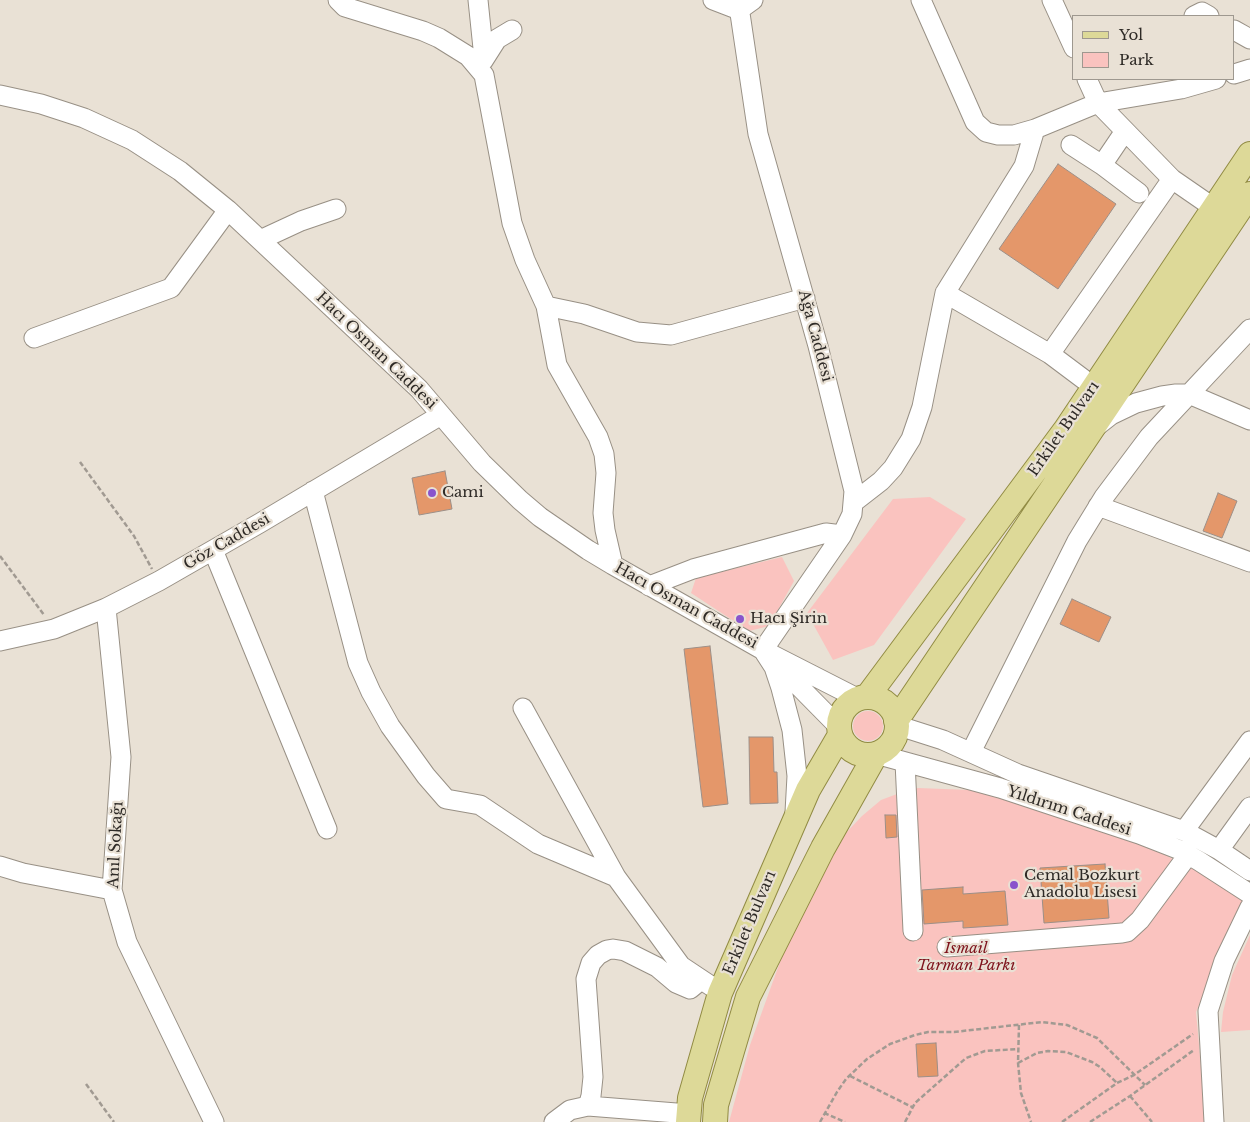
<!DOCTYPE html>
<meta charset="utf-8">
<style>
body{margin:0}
#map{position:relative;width:1250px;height:1122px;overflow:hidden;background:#e9e1d5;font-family:"Libre Baskerville",serif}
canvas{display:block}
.legend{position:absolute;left:1072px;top:15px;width:162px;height:65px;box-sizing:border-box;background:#e9e1d5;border:1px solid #9e988f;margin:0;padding:6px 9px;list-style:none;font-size:15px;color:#2e2a26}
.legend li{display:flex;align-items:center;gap:10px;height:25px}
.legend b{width:25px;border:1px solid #9e988f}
</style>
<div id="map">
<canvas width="1250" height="1122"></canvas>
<ul class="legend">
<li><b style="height:6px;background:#ddd998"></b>Yol</li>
<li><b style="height:14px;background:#fac3bf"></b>Park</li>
</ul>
</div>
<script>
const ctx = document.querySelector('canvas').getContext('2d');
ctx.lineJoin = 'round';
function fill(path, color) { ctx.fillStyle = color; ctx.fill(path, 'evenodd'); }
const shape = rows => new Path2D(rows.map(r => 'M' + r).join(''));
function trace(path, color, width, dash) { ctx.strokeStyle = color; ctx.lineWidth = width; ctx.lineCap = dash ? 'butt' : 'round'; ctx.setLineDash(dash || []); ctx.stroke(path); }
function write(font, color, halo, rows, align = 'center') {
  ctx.font = font + ' "Libre Baskerville",serif'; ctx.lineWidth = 4.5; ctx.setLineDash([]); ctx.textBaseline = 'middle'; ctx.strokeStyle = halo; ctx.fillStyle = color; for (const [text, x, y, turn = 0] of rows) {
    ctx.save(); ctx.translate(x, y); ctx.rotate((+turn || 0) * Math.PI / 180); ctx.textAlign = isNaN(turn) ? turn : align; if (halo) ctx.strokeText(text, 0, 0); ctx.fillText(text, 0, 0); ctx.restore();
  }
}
fill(shape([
 [930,497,966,519,874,645,833,660,807,613,893,499],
 [782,557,794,581,769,626,749,631,691,593,696,578],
 '853 726a15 15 0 1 1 30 0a15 15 0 1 1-30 0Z',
 [918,788,970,790,1006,797,1155,850,1247,896,1196,1012,1206,1122,729,1122,750,1045,780,962,796,925,841,838,862,816,881,800,905,791],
 [1250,935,1250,1030,1221,1032,1223,1012,1232,975]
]), '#fac3bf');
const building = shape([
 [1058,164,1116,204,1058,289,999,249,1058,164],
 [445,471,452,509,419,515,412,478,445,471],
 [1218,493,1237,501,1222,538,1203,531,1218,493],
 [1072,599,1111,617,1099,642,1060,624,1072,599],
 [710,646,728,804,703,807,684,649,710,646],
 [749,737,773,737,774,772,777,772,778,803,750,804,749,737],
 [885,815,896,815,897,837,886,838,885,815],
 [1105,864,1109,918,1044,923,1040,868,1105,864],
 [963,887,963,894,1005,891,1008,925,963,928,963,921,924,924,922,890,963,887],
 [936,1043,938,1076,918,1077,916,1044,936,1043]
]);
fill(building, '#e4976a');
trace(building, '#9c8f88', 1);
const minor = shape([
 [338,0,345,7,423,31,439,38,468,56,484,75,512,223,525,260,546,306,557,365,598,437,604,454,606,473,603,513,605,530,613,565],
 [478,0,484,58],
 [713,0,739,10,753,0],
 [738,0,758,134,818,346,854,491,852,514,842,535,763,650],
 [921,0,975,122,986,132,998,135,1014,135,1035,129],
 [1052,0,1074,48],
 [1194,16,1202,12,1209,16],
 [1234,30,1250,39],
 [483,61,497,39,512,30],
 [1234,74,1250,69],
 [1087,79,1098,103,1172,179,1214,208],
 [0,95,41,104,84,118,132,140,180,171,228,210,419,389,482,463,520,500,540,517,588,550,613,565,763,650,859,699],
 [1071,145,1102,165,1139,193],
 [1102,165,1125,131],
 [260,240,301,221,336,209],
 [546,306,584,314,637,332,671,335,805,298],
 [34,338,171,288,228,210],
 [1050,354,1172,179],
 [1094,387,1050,354,945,293,1024,166,1035,129,1098,103,1181,89,1216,79],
 [1097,426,1111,415,1136,403,1162,396,1176,394,1189,394,1250,420],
 [313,491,358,663,371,692,390,726,426,776,446,799,480,805,538,844,616,877,523,708],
 [854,502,881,481,893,468,911,439,922,407,945,293],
 [1098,506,1250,562],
 [213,550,327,829],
 [649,586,693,569,826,533,842,535],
 [106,608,121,757,112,890,127,942,214,1122],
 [0,641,54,629,106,608,159,581,260,523,441,415],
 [763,650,774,667,781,688,792,730,797,776,795,812],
 [774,661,839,727],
 [896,725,943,740,1018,774,1184,831,1219,850,1250,871],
 [971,752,1077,541,1104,497,1149,437,1250,329],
 [876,754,1000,788,1139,834,1180,850,1199,861,1250,894],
 [905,762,913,931],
 [1184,831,1250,741],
 [1219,850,1250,807],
 [0,866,23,873,112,890],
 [616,877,681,966,711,986],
 [947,947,1122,933,1127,932,1140,920,1188,855],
 [588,1106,591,1096,593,1077,586,979,591,963,598,955,607,950,613,949,625,951,657,967,676,983,690,989,701,980],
 [554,1122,570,1110,588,1106,689,1114],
 [1214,1122,1208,1011,1224,961,1250,907]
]);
const major = shape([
 [867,697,1066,429,1250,154],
 '839 726a29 29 0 1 1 58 0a29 29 0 1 1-58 0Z',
 [896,721,1250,194],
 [688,1122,690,1098,720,993,808,790,840,735],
 [715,1122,716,1105,748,997,823,848,876,754]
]);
trace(minor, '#989085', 21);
trace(major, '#918b43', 26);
trace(shape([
 [80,462,134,536,152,569],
 [0,556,44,615],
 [1019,1025,1018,1063,1021,1093,1031,1122],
 [1018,1063,1037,1053,1048,1051,1066,1052,1092,1062,1100,1067,1117,1083],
 [850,1076,912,1107],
 [86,1084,114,1122],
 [1130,1096,1152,1122],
 [824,1113,845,1122],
 [820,1122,837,1092,846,1079,867,1059,890,1044,915,1035,928,1032,954,1032,1042,1022,1067,1025,1097,1038,1145,1085],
 [905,1122,915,1103,966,1058,985,1051,1018,1049],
 [1062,1122,1117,1083,1134,1075,1193,1034],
 [1090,1122,1130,1096,1194,1050]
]), '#a19a92', 2.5, [5, 2.5]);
trace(minor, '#fff', 19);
trace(major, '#ddd998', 24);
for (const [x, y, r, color] of [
 [432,493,5,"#8954cc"],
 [740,619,5,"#8954cc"],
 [1014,885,5,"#8954cc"]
]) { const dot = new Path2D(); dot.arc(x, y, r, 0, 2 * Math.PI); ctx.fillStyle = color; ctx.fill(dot); trace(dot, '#e9e1d5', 2); }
write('15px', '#2e2a26', '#e9e1d5', [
 ["Ağa Caddesi",815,336,75],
 ["Hacı Osman Caddesi",376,351,44],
 ["Erkilet Bulvarı",1064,429,-55],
 ["Göz Caddesi",227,542,-30],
 ["Hacı Osman Caddesi",686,606,29],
 ["Yıldırım Caddesi",1069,811,18],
 ["Anıl Sokağı",116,845,-87],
 ["Erkilet Bulvarı",750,923,-67]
]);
write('15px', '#2e2a26', '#e9e1d5', [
 ["Cami",442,493],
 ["Hacı Şirin",750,619],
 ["Cemal Bozkurt",1024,876],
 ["Anadolu Lisesi",1024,893]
], 'left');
write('italic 15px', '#7e131c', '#e9e1d5', [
 ["İsmail",966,949],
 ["Tarman Parkı",966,966]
]);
</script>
